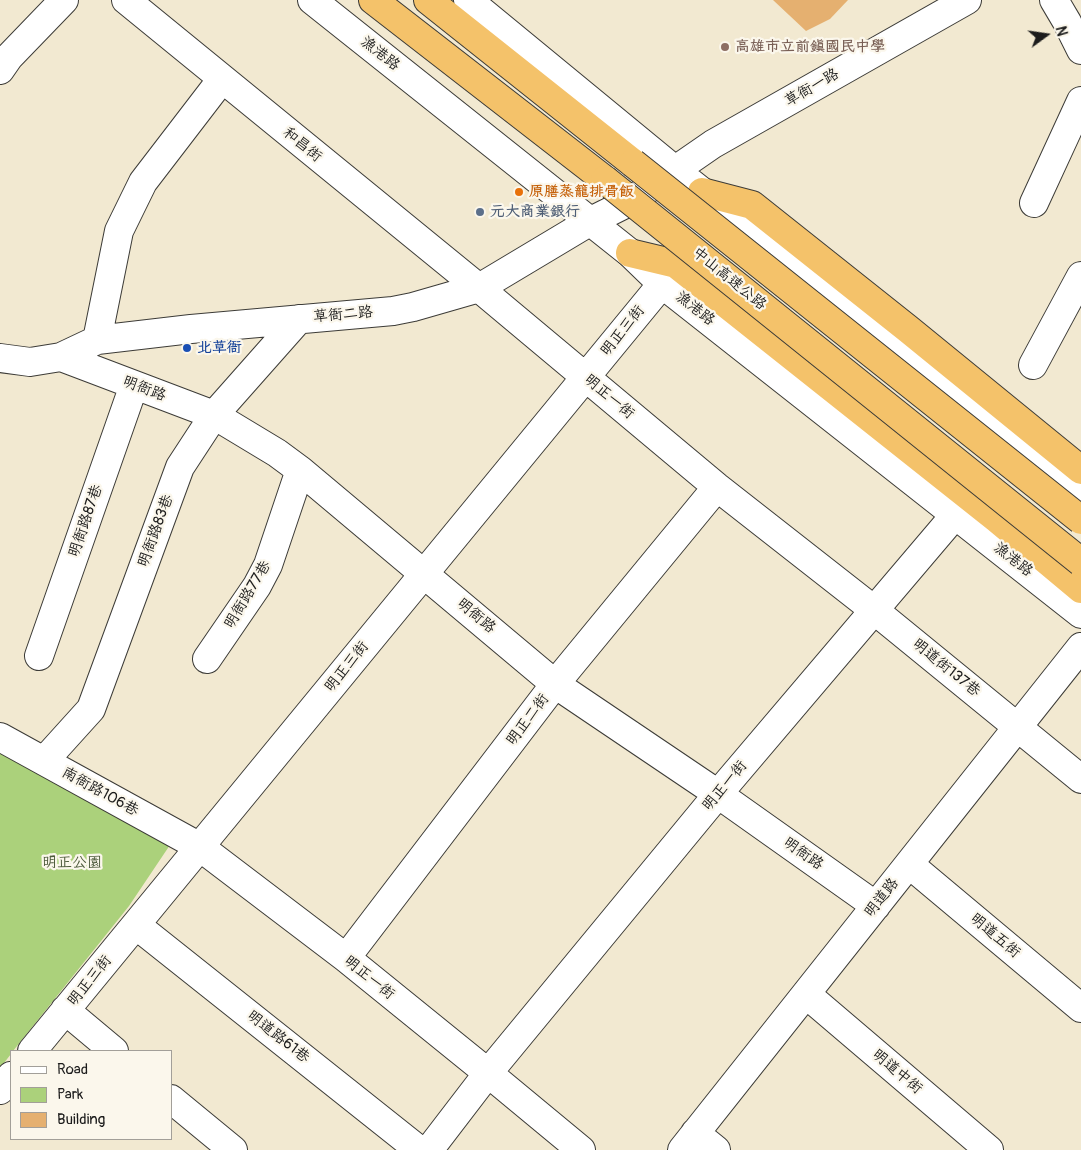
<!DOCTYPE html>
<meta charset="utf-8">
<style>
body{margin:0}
#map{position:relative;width:1081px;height:1150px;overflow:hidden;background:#f2e9d1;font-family:Pangolin,sans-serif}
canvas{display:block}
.legend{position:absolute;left:10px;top:1050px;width:162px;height:90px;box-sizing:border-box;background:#fbf7ec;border:1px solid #a29f99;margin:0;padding:6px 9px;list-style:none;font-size:15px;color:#1c1c1c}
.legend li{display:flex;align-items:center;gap:10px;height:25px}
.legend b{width:25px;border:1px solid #a29f99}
.north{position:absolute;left:1021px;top:10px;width:50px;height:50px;-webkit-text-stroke:4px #fbf7ec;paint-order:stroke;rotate:76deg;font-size:14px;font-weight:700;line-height:20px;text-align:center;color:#1c1c1c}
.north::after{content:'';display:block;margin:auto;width:18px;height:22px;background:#1c1c1c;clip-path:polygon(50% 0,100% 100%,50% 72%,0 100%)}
</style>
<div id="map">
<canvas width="1081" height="1150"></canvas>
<ul class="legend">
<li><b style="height:6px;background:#fff"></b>Road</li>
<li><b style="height:14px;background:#abd17b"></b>Park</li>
<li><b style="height:14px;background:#e5b070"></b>Building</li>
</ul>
<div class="north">N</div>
</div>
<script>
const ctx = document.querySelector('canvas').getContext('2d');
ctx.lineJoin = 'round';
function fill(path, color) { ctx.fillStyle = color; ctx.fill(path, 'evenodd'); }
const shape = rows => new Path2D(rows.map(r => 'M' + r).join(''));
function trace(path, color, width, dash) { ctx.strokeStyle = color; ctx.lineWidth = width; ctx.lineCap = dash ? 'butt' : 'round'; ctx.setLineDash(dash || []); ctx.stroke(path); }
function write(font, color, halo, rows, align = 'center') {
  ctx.font = font + ' Pangolin,"LXGW WenKai TC",sans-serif'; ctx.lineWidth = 4.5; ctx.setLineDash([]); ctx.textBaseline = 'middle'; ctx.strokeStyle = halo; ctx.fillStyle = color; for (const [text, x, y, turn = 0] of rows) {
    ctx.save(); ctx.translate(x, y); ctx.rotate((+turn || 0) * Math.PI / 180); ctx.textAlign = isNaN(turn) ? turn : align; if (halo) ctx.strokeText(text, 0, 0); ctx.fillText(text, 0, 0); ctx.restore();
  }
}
fill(shape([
 [0,746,176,836,129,906,13,1051,11,1051,11,1054,0,1068]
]), '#abd17b');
fill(shape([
 [773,0,848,0,830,19,806,31]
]), '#e5b070');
const minor = shape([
 [126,0,479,288,717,487,874,610,1081,779],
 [312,0,630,253,662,284,1081,614],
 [468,0,676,171,1081,492],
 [1054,0,1067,22,1081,50],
 [0,70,9,57,64,0],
 [1034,203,1081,101],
 [97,340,119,231,143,182,222,79],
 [61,357,214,415,277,453,300,470,555,684,718,794,876,906],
 [0,358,30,362,61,357,97,340,191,329,393,311,413,307,479,288,591,221,629,202,713,144,967,0],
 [1033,365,1081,276],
 [39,656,134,385],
 [207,659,257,586,268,565,300,470],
 [0,737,200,847,346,958,488,1073,718,794,955,515],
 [44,761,91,709,180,467,214,415,299,319],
 [909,864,1081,1008],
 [136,925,419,1150],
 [346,958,555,684,717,487],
 [806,994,989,1150],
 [65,1010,114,1051],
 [32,1051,662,284],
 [0,1090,11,1076],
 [171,1099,233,1150],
 [695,1133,716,1150],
 [429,1150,488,1073,581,1150],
 [682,1150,1081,647]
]);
const highway = shape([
 [373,0,605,180],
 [428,0,633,163],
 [702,192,752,205,908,329,1081,470],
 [630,253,676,264,996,518,1081,589]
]);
trace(minor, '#3c3b37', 30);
trace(highway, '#3c3b37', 30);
trace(minor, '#fff', 28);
trace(highway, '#f4c26a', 28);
const highwayBridge = shape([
 [633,163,1081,520],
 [605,180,1081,562]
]);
trace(highwayBridge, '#3c3b37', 30, []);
trace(highwayBridge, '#f4c26a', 28);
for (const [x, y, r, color] of [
 [725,47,5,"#8d6e63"],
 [519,192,5,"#e8710a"],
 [480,212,5,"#5c6f8a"],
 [187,348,5,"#1a4fb4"]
]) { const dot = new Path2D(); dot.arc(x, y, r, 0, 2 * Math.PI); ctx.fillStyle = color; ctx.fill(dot); trace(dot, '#fbf7ec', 2); }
write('bold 15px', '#785e54', '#fbf7ec', [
 ["高雄市立前鎮國民中學",735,47]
], 'left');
write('15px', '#1c1c1c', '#fbf7ec', [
 ["漁港路",380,54,38],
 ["草衙一路",812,88,-30],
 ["和昌街",302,145,39],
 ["中山高速公路",729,279,39],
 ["漁港路",695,309,38],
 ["草衙二路",343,315,-5],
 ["明正三街",623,331,-51],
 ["明衙路",144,389,21],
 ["明正一街",609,397,40],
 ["明衙路87巷",86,521,-71],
 ["明衙路83巷",156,531,-70],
 ["漁港路",1013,560,38],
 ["明衙路77巷",248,595,-59],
 ["明衙路",476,616,40],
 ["明正三街",347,667,-51],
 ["明道街137巷",946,668,39],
 ["明正二街",528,720,-53],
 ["明正一街",725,786,-50],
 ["南衙路106巷",100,792,29],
 ["明衙路",803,854,35],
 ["明道路",882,898,-52],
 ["明道五街",995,936,40],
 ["明正一街",369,978,39],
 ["明正三街",90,981,-51],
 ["明道路61巷",278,1037,38],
 ["明道中街",897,1072,40]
]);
write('bold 15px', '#c56008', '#fbf7ec', [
 ["原膳蒸籠排骨飯",529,192]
], 'left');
write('bold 15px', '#4e5e75', '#fbf7ec', [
 ["元大商業銀行",490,212]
], 'left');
write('bold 15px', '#164399', '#fbf7ec', [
 ["北草衙",197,348]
], 'left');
write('15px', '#4e5b3d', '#fbf7ec', [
 ["明正公園",72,863]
]);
</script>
